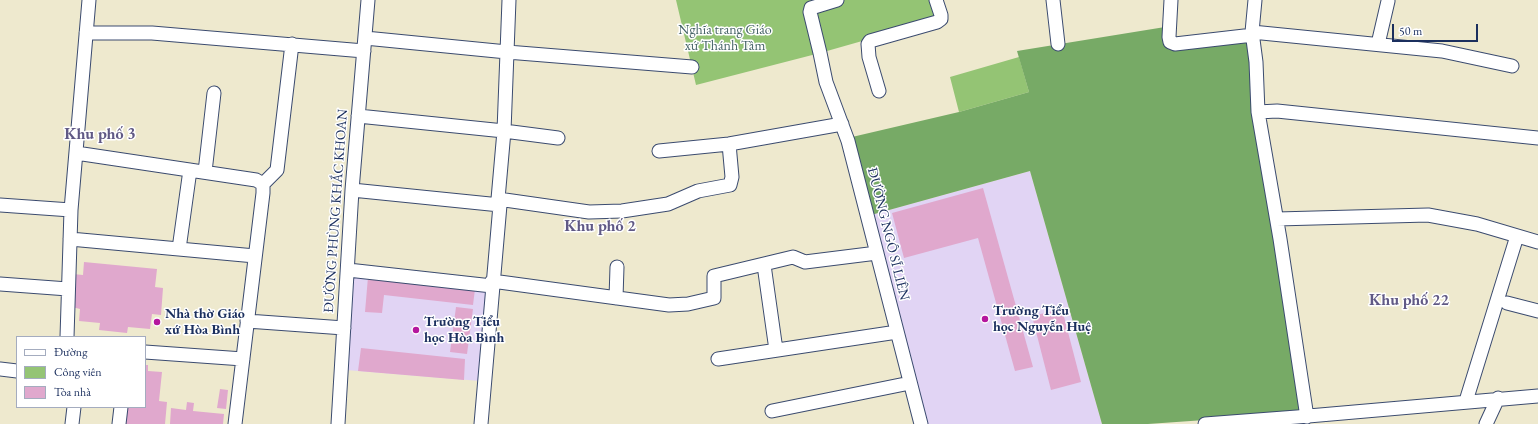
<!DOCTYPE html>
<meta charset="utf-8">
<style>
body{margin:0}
#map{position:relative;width:1538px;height:424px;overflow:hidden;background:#eee9ce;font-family:"EB Garamond",serif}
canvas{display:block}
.legend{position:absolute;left:16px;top:336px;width:130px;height:72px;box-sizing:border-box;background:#fff;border:1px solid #a4acbf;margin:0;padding:5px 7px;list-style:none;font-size:12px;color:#1b2f5e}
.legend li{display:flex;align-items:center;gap:8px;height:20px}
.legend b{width:20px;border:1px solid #a4acbf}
.scale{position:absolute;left:1392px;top:24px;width:86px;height:18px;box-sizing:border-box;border:2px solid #1b2f5e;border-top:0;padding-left:5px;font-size:12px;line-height:14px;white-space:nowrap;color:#1b2f5e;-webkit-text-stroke:3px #fff;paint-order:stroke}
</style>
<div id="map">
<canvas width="1538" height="424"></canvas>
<ul class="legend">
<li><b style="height:5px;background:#fff"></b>Đường</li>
<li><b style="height:11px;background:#94c474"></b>Công viên</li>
<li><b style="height:11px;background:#e0a8cd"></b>Tòa nhà</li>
</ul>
<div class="scale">50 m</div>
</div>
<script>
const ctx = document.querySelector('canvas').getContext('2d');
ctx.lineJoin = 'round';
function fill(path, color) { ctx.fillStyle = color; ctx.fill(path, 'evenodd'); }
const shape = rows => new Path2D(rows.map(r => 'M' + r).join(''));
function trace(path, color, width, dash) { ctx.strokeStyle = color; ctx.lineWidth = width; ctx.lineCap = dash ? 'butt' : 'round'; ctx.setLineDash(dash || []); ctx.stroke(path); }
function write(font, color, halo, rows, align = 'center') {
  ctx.font = font + ' "EB Garamond",serif'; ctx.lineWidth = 3; ctx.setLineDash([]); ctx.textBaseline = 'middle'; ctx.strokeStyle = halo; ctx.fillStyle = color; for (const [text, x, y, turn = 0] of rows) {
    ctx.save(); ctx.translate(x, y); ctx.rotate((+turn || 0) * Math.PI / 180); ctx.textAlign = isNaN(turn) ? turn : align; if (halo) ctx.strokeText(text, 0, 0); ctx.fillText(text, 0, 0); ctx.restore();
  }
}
fill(shape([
 [1030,171,1102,424,925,424,871,215],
 [352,275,488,290,480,381,346,370]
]), '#e1d4f4');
fill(shape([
 [676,0,934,0,936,20,820,53,696,85],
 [1019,57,1029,92,959,112,950,77]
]), '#94c474');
fill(shape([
 [1165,27,1165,37,1251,40,1304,413,1148,424,1102,424,1030,171,871,215,852,137,959,112,1029,92,1017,51]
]), '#7a6');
fill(shape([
 [983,188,1033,367,1015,371,978,238,904,258,892,213],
 [84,262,157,269,155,287,163,288,161,315,152,314,150,329,128,327,127,333,99,330,100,323,79,321,80,309,72,307,73,274,83,275],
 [368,277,475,289,473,305,384,295,382,313,365,312],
 [456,307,473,309,467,354,450,352],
 [1062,309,1081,382,1051,390,1032,316],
 [361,348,465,359,464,380,358,371],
 [145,365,148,365,148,371,162,372,159,401,167,402,165,424,122,424,124,407,145,407],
 [220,389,228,390,226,409,217,408],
 [187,402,194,403,193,411,224,414,223,424,170,424,171,408,186,410]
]), '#e0a8cd');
const minor = shape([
 [837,0,811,8,810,12,820,53,826,82,848,141,921,424],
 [1053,0,1058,44],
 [1171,0,1169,37,1170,42,1175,44,1253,35],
 [1252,32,1255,0],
 [86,33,152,33,364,51],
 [365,38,507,52,692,67],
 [1378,44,1388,1],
 [1512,66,1442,51,1252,32,1256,62,1258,112,1277,111,1538,138],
 [879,91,869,57,868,44,870,41,937,22,941,19,941,15,936,0],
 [1258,112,1280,239,1307,417],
 [358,116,504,131,558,138],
 [659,151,729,144,842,124],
 [76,153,256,180,263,184],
 [205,172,214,93],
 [352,190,500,205],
 [498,199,589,212,622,211,668,204,698,191,730,185,732,177,729,144],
 [0,205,71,210],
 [1277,219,1428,215,1477,224,1538,242],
 [70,239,255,256],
 [179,249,190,170],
 [764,265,776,350],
 [348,270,492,286],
 [492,281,669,305,688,304,714,298,714,276,793,257,805,262,877,253],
 [0,284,68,289],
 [616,298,617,267],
 [1507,303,1538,311],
 [247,321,344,328],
 [67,337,71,210,89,0],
 [145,352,243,359],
 [718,359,897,332],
 [0,369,17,371],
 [1466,401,1517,236],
 [772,411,910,383],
 [72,424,74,407],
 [119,424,121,407],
 [235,424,263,193,263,184,277,170,292,44],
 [338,424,352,190,368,0],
 [481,424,500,205,498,199,504,131,509,0],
 [1205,424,1297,417,1538,396],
 [1486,424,1498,398]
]);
trace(minor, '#3b4b6f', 15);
trace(minor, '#fff', 13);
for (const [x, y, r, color] of [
 [985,319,4,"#b5179e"],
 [157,322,4,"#b5179e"],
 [416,330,4,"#b5179e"]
]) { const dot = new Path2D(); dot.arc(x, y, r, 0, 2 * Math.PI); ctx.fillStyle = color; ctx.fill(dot); trace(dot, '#fff', 1.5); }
write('14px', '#456366', '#fff', [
 ["Nghĩa trang Giáo",725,30],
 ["xứ Thánh Tâm",725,46]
]);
write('14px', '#1b2f5e', '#fff', [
 ["ĐƯỜNG PHÙNG KHẮC KHOAN",336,211,-86],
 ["ĐƯỜNG NGÔ SĨ LIÊN",888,234,76]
]);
write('bold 14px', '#1b2f5e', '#fff', [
 ["Trường Tiểu",993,311],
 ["học Nguyễn Huệ",993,327],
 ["Nhà thờ Giáo",165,314],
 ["xứ Hòa Bình",165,330],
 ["Trường Tiểu",424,322],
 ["học Hòa Bình",424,338]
], 'left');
write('bold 16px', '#605985', '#fff', [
 ["Khu phố 3",100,135],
 ["Khu phố 2",600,227],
 ["Khu phố 22",1409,301]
]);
</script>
